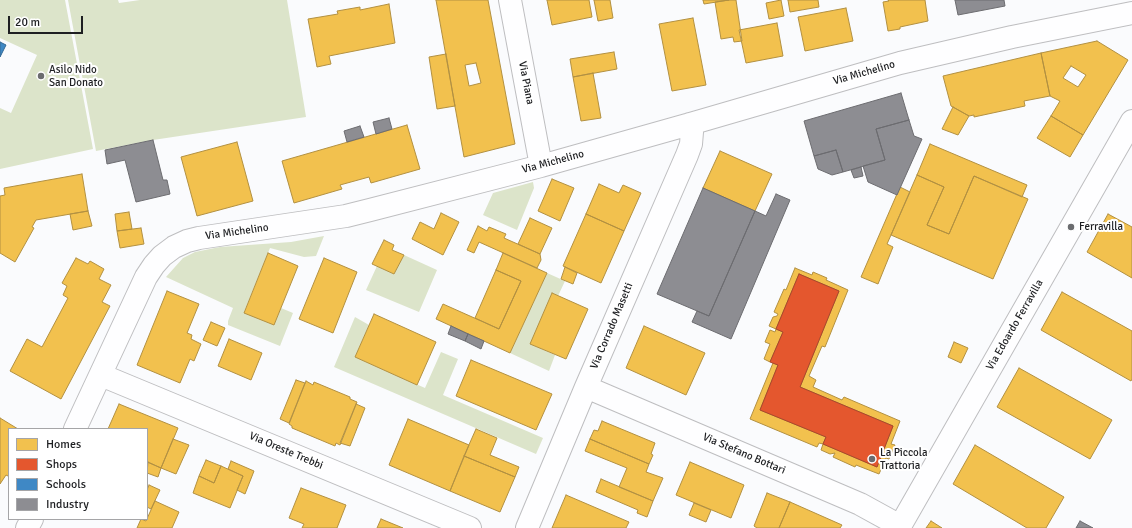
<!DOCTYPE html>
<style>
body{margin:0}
#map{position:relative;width:1132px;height:528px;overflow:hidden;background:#fafbfd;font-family:Signika,sans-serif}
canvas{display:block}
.legend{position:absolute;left:8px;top:428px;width:140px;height:92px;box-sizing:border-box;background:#fff;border:1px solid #a5a5a7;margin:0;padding:5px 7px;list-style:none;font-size:12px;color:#1e1f22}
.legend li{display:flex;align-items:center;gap:8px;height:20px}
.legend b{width:20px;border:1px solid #a5a5a7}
.scale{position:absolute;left:8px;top:16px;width:75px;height:18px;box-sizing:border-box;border:2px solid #1e1f22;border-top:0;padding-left:5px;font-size:12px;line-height:14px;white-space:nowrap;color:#1e1f22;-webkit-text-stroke:3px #fff;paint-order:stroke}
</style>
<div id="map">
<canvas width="1132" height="528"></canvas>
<ul class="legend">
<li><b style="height:11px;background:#f2c14e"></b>Homes</li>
<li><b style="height:11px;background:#e4572e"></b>Shops</li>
<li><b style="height:11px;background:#3f88c5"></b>Schools</li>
<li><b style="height:11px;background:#8d8d92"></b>Industry</li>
</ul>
<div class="scale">20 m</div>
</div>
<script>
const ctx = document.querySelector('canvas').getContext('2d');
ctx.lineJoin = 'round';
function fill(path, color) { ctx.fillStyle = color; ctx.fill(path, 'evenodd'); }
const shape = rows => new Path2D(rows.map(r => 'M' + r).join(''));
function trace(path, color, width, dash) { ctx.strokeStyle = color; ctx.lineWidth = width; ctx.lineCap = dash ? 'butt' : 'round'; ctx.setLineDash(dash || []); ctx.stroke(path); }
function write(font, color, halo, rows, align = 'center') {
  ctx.font = font + ' Signika,sans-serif'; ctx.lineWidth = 4; ctx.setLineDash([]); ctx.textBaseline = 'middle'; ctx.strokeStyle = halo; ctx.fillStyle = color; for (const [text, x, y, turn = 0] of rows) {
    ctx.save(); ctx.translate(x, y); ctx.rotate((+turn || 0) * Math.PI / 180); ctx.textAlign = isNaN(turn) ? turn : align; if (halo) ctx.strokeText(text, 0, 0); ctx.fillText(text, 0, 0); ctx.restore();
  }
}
fill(shape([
 [0,0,65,0,93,149,0,169,0,108,11,113,37,55,0,38],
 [68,0,118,0,119,3,140,0,287,0,306,117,153,140,96,151],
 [533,182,534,188,517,230,483,215,493,193],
 [324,236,316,256,304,257,270,248,244,312,274,325,281,308,293,313,280,346,228,325,228,321,233,308,166,277,183,258,195,252,220,247,291,242],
 [404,255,437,270,419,312,366,290,377,266,394,274],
 [547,273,565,281,558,296,552,293,531,344,555,355,549,371,510,353],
 [355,317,369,325,355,357,425,388,441,352,458,359,443,395,543,438,536,454,334,367]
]), '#dce4ca');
const homes = shape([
 [436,0,488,0,515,144,464,157,436,0],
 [476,63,481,83,469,86,465,65,476,63],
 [547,0,589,0,592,17,552,25,547,0],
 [594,0,610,0,613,18,598,21,594,0],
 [703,0,729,0,704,4,703,0],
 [729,0,736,0,742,41,734,42,733,37,721,39,715,2,729,0],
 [781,0,784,16,769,19,766,3,781,0],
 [788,0,818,0,819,7,790,12,788,0],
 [888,0,925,0,928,21,900,27,900,29,888,31,883,2,889,1,888,0],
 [389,4,395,43,329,56,331,64,317,67,308,19,338,14,337,11,360,7,360,10,389,4],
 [846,8,853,41,805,51,798,17,846,8],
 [693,18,706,85,672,91,659,24,693,18],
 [777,23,783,56,746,63,739,30,777,23],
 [1097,41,1128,60,1083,135,1051,116,1060,101,1050,96,1041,53,1097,41],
 [1071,66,1086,75,1078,87,1063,78,1071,66],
 [614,52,617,69,573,77,570,59,614,52],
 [1041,53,1050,96,1024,101,1025,106,974,117,974,115,969,116,951,106,943,76,1041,53],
 [446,54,455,106,437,109,429,57,446,54],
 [593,73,601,118,581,121,573,77,593,73],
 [953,107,969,116,958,135,942,129,953,107],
 [1051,116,1083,135,1070,157,1037,138,1051,116],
 [407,125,420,169,371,183,369,177,340,185,342,189,294,203,282,161,407,125],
 [237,142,253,201,197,216,181,157,237,142],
 [930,144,1027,185,1022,197,974,176,949,234,927,225,944,187,917,175,930,144],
 [720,151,772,174,755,211,703,188,720,151],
 [82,174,88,211,36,220,32,227,34,228,15,262,0,253,0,196,5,195,4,188,82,174],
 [917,175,944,187,927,225,949,234,974,176,1028,199,993,279,891,235,917,175],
 [552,179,574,188,560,221,538,211,552,179],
 [599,184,619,193,623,185,641,193,624,231,586,214,599,184],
 [900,187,910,192,887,244,893,247,878,284,861,277,900,187],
 [88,211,92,226,73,230,70,214,88,211],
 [129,212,132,229,117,231,115,214,129,212],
 [441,213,459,222,443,255,412,239,420,222,434,229,441,213],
 [586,214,624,231,601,283,563,266,586,214],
 [1108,214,1132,227,1132,278,1087,252,1108,214],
 [530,218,552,228,540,254,518,244,530,218],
 [478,226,487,231,489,227,506,234,504,238,540,254,541,260,537,268,479,242,474,253,467,250,478,226],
 [141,228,144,244,120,248,117,231,141,228],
 [384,240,394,245,392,250,404,255,394,274,372,264,384,240],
 [268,253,298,266,274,325,244,313,268,253],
 [503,253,547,273,510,353,436,319,443,304,499,329,521,281,496,270,503,253],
 [76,258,88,264,90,261,104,269,99,279,111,285,102,302,110,306,61,399,10,371,27,339,42,347,68,298,63,295,67,286,62,283,76,258],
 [324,258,357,272,333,333,299,319,324,258],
 [565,267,577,273,573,284,561,279,565,267],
 [795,268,812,275,813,272,827,278,826,280,848,290,825,347,822,346,809,376,816,380,813,387,842,400,844,397,900,421,891,444,895,445,889,459,886,458,879,474,856,465,855,467,833,457,835,453,830,454,821,450,823,444,877,467,893,426,800,387,839,291,799,274,776,329,769,326,773,317,777,316,778,314,774,312,784,289,786,290,795,268],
 [496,270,521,281,499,329,475,318,496,270],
 [167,291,199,304,187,333,192,335,191,339,201,344,194,361,190,359,180,383,137,365,167,291],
 [1062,292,1132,331,1132,379,1131,381,1041,330,1062,292],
 [552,293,588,309,566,359,530,344,552,293],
 [374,314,436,342,417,385,355,357,374,314],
 [211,322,225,328,217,346,203,340,211,322],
 [644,326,705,353,686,395,626,368,644,326],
 [776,329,783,332,770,362,764,359,770,344,765,342,770,330,775,332,776,329],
 [229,339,262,353,251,380,218,366,229,339],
 [954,342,968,348,961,363,948,357,954,342],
 [471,360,552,394,536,430,456,396,471,360],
 [773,363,778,365,760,410,826,437,823,444,819,443,817,447,750,419,773,363],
 [1019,368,1112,420,1090,459,997,407,1019,368],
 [296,380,305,383,289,423,280,419,296,380],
 [306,381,313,385,314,382,350,397,350,399,357,402,340,445,336,443,335,446,292,428,292,426,289,424,306,381],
 [119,404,178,428,161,468,147,462,147,429,108,429,119,404],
 [356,404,365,408,350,446,340,443,356,404],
 [0,418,18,429,9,429,9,475,8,476,6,475,0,484,0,418],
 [408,419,469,445,450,491,389,465,408,419],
 [602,421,655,443,651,454,653,455,649,464,590,439,594,430,598,431,602,421],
 [476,429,497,438,490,455,519,467,515,477,464,456,476,429],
 [173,439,189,445,176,474,161,468,173,439],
 [590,439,649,464,646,472,663,478,653,501,619,487,627,468,585,451,590,439],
 [975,445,1064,497,1046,528,1027,528,953,484,975,445],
 [464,456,515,477,500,512,450,491,464,456],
 [206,460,221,466,214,483,199,476,206,460],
 [231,461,254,471,245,494,237,490,243,476,228,469,231,461],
 [148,462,161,468,158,477,147,473,148,462],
 [690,462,744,485,731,518,676,495,690,462],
 [221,466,243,476,230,508,193,493,199,476,214,483,221,466],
 [601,479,653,501,647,517,637,513,638,510,596,492,601,479],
 [149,485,160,490,151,509,147,507,147,490,149,485],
 [301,488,346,505,337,528,302,528,304,524,289,518,301,488],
 [767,493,790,502,779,528,757,528,754,526,767,493],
 [566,495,629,522,626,528,552,528,566,495],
 [155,501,179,512,172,528,137,528,141,519,146,521,155,501],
 [790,502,842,525,840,528,779,528,790,502],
 [694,503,711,510,706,522,689,515,694,503],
 [381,519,403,528,377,528,381,519],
 [931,521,942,528,926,528,931,521]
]);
fill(homes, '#f2c14e');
trace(homes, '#b29041', 1);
const shops = shape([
 [799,274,839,291,800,387,893,426,877,467,823,444,826,437,760,410,778,365,770,362,783,332,776,329,799,274]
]);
fill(shops, '#e4572e');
trace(shops, '#a9462a', 1);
const schools = shape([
 [0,42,6,45,0,57,0,42]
]);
fill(schools, '#3f88c5');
trace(schools, '#356894', 1);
const industry = shape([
 [955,0,1004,0,1005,6,958,15,955,0],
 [901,93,909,120,876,129,885,160,843,172,836,150,814,156,804,121,901,93],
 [389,118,392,129,376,134,373,122,389,118],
 [909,120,914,136,922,139,897,195,868,182,863,166,885,160,876,129,909,120],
 [360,126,364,137,347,142,344,131,360,126],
 [153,140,163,180,167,180,170,194,136,202,125,160,107,164,105,150,153,140],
 [836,150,843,172,832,175,818,169,814,156,836,150],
 [861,167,863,176,854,178,851,170,861,167],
 [703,188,755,211,709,316,657,294,703,188],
 [776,194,790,200,731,339,692,322,697,311,709,316,755,211,766,216,776,194],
 [451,326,468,334,465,341,448,334,451,326],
 [468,334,484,341,481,349,465,341,468,334],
 [1080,521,1093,528,1076,528,1080,521]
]);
fill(industry, '#8d8d92');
trace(industry, '#6c6c70', 1);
const minor = shape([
 [510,0,541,166],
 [101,375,470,528],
 [586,387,860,504,900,526],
 [75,429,146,277,154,265,162,256,174,247,187,241,199,238,346,216,370,210,541,166,690,124,900,63,1012,37,1132,13],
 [27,528,32,519],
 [527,528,586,387,687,155,691,144,692,132,690,124],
 [899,528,1132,121]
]);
trace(minor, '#bebec0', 24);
trace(minor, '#fefeff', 22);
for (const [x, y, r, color] of [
 [41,76,4,"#6b6c6f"],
 [1071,227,4,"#6b6c6f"],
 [872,459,4,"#6b6c6f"]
]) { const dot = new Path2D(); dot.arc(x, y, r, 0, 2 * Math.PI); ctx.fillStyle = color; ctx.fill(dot); trace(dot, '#fff', 1.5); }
write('11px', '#1e1f22', '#fff', [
 ["Asilo Nido",49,70],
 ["San Donato",49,83],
 ["Ferravilla",1079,227],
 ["La Piccola",880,453],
 ["Trattoria",880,466]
], 'left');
write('11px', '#1e1f22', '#fff', [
 ["Via Michelino",864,73,-16],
 ["Via Piana",526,83,79],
 ["Via Michelino",553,162,-15],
 ["Via Michelino",237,232,-8],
 ["Via Edoardo Ferravilla",1015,325,-60],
 ["Via Corrado Masetti",612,326,-67],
 ["Via Oreste Trebbi",286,451,23],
 ["Via Stefano Bottari",744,454,23]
]);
</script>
